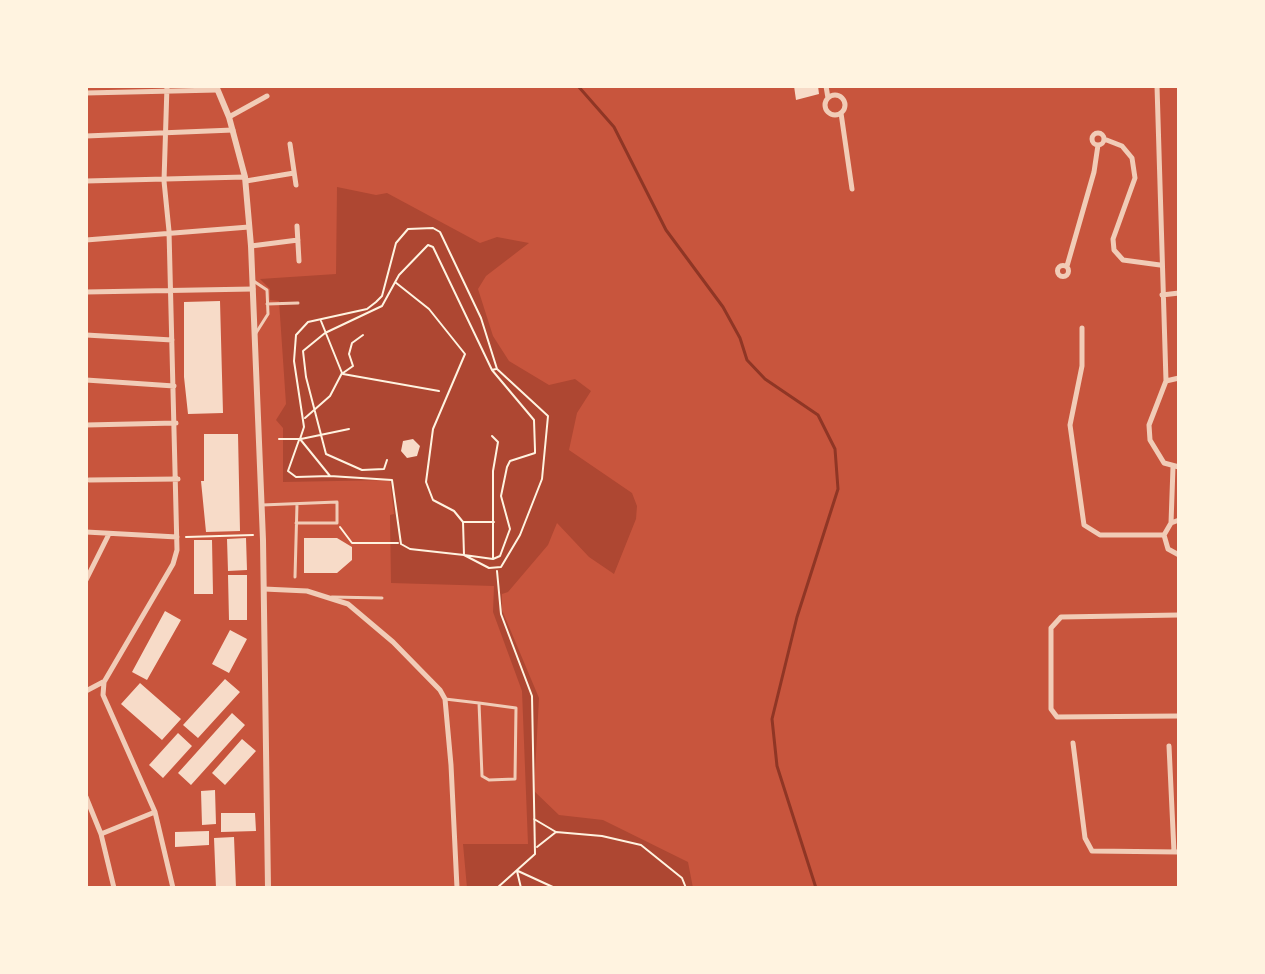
<!DOCTYPE html>
<style>
body{margin:0}
#map{position:relative;width:1265px;height:974px;overflow:hidden;background:#c8553d;font-family:"PT Sans Narrow",sans-serif}
canvas{display:block}
.frame{position:absolute;inset:0;border:88px solid #fff3e0;pointer-events:none}
</style>
<div id="map">
<canvas width="1265" height="974"></canvas>
<div class="frame"></div>
</div>
<script>
const ctx = document.querySelector('canvas').getContext('2d');
ctx.lineJoin = 'round';
function fill(path, color) { ctx.fillStyle = color; ctx.fill(path, 'evenodd'); }
const shape = rows => new Path2D(rows.map(r => 'M' + r).join(''));
function trace(path, color, width, dash) { ctx.strokeStyle = color; ctx.lineWidth = width; ctx.lineCap = dash ? 'butt' : 'round'; ctx.setLineDash(dash || []); ctx.stroke(path); }
fill(shape([
 [337,187,376,195,387,193,480,243,497,237,529,243,486,276,478,289,493,336,509,361,549,385,575,379,591,391,577,413,569,450,632,493,637,506,636,519,614,574,589,557,557,523,548,545,508,592,502,594,502,610,539,698,534,791,559,815,603,820,688,862,693,888,467,888,463,844,528,844,522,691,493,612,494,586,391,583,390,515,394,514,390,480,283,482,283,428,276,420,286,404,279,301,270,300,270,289,260,279,336,274]
]), '#ae4732');
trace(shape([
 [578,86,614,127,666,230,723,307,740,338,747,360,765,379,818,415,835,449,838,489,797,617,772,719,777,766,816,888]
]), '#8f3625', 3);
fill(shape([
 [794,86,818,86,819,94,796,100],
 [220,301,223,413,188,414,184,377,184,302],
 [204,434,238,434,240,531,206,532,201,481,204,481],
 [413,439,420,446,417,456,407,458,401,451,403,441],
 [246,538,247,570,228,571,227,539],
 [304,538,337,538,352,547,352,560,337,573,304,573],
 [194,540,212,540,213,594,194,594],
 [228,575,247,575,247,620,229,620],
 [165,611,181,620,147,680,132,672],
 [230,630,247,639,229,673,212,664],
 [225,679,240,692,198,738,183,725],
 [140,683,181,719,162,740,121,704],
 [232,713,245,725,191,785,178,773],
 [178,733,192,746,163,778,149,765],
 [242,739,256,751,225,785,212,773],
 [215,790,216,824,202,825,201,791],
 [221,813,255,813,256,831,221,832],
 [209,831,209,845,175,847,175,832],
 [234,837,236,888,216,888,214,838]
]), '#f7dbc8');
trace(shape([
 [395,282,429,309,465,354,433,429,426,482,433,500,454,511,463,522,464,555,493,559,500,556,510,529,501,496,507,467,510,461,535,453,535,450,534,420,492,370],
 [343,373,353,366,349,354,352,343,363,335],
 [343,374,439,391],
 [305,418,330,396,342,373,321,321],
 [492,436,498,442,493,471,493,558],
 [279,439,300,439,304,427,294,361,296,335,308,322,367,309,376,302,382,296,396,243,408,229,433,228,440,232,481,318,497,369,548,416,542,479,520,535,501,567,489,568,464,555,410,549,401,544,392,480,330,476,300,439],
 [301,439,349,429],
 [299,440,288,471,296,477,330,476],
 [387,460,384,469,362,470,326,454,306,377,303,351,325,333,382,306,399,275,428,245,433,247,492,370,496,369],
 [464,522,494,522],
 [340,527,352,543,398,543],
 [186,537,253,535],
 [534,819,556,832,537,847],
 [556,832,602,836,641,845,682,878,686,888],
 [517,871,521,888],
 [518,871,555,888],
 [497,888,535,854,532,696,501,614,497,571],
 [635,888,638,887]
]), '#fff3e0', 2);
trace(shape([
 [1084,86,1138,86],
 [252,280,267,290,268,314,256,333],
 [267,304,298,303],
 [262,505,337,502,337,523,296,523],
 [295,577,297,504],
 [332,597,382,598],
 [445,699,479,703,516,708,515,779,489,780,482,776,479,703]
]), '#f1ccb7', 3);
trace(shape([
 [167,86,164,181,169,231,177,550,173,564,104,682,103,695,155,812,173,888],
 [826,86,828,98],
 [1157,86,1166,381,1149,425,1150,440,1164,463,1179,467],
 [86,93,217,90],
 '825 105a10 10 0 1 1 20 0a10 10 0 1 1-20 0Z',
 [841,113,852,189],
 [229,117,267,96],
 '1092 139a6 6 0 1 1 12 0a6 6 0 1 1-12 0Z',
 [86,136,233,130],
 [1104,139,1122,146,1132,158,1135,178,1113,239,1114,250,1123,260,1160,265],
 [290,144,296,185],
 [86,181,245,177],
 [246,181,294,173],
 [297,226,299,261],
 [86,240,249,227],
 [251,246,298,240],
 '1057.5 271a5.5 5.5 0 1 1 11 0a5.5 5.5 0 1 1-11 0Z',
 [1067,266,1094,172,1098,145],
 [86,292,253,289],
 [1162,295,1179,293],
 [1082,328,1082,366,1070,425,1084,525,1100,535,1164,535],
 [86,335,172,340],
 [86,380,174,386],
 [1166,381,1179,378],
 [86,425,176,423],
 [89,480,178,479],
 [1179,520,1171,523,1164,535,1168,549,1179,555],
 [1171,523,1173,467],
 [86,532,177,537],
 [86,580,108,536],
 [264,589,307,591,348,604,393,642,440,690,445,699,451,765,457,888],
 [1179,615,1061,617,1051,628,1051,709,1057,717,1179,716],
 [86,691,103,682],
 [1073,743,1085,838,1092,851,1179,852],
 [1169,746,1174,852],
 [86,797,101,834,114,888],
 [101,834,155,812]
]), '#f1ccb7', 5);
trace(shape([
 [216,86,229,117,245,177,251,246,263,540,268,888]
]), '#f1ccb7', 6);
</script>
